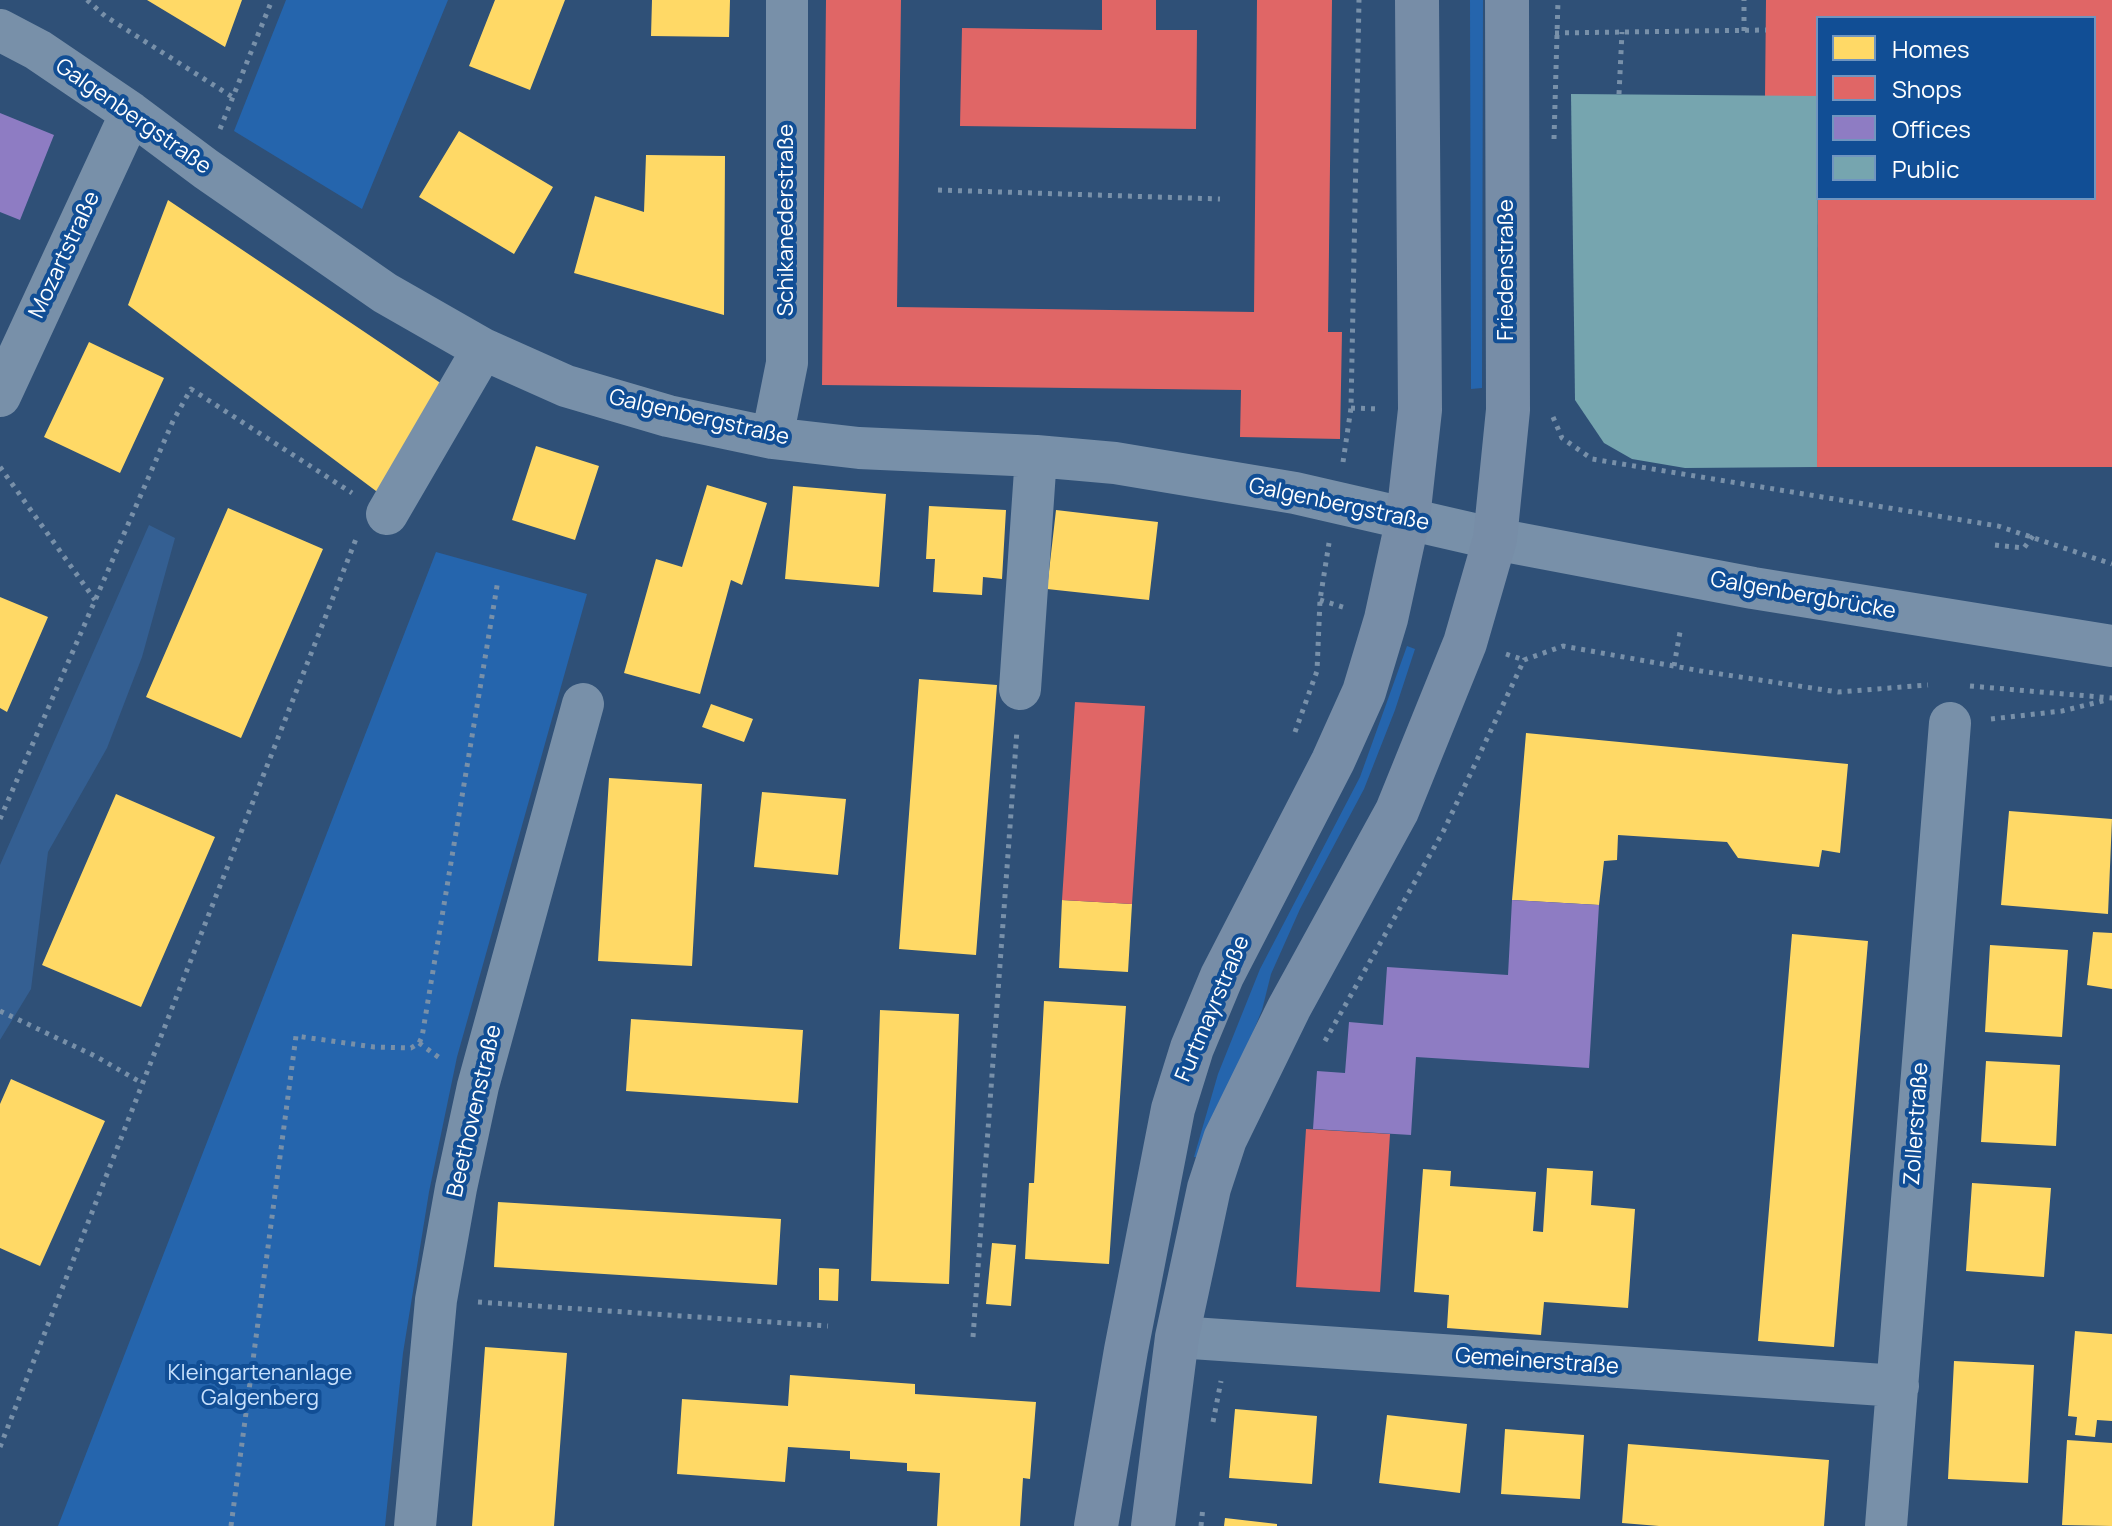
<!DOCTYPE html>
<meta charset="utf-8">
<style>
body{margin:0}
#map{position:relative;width:2112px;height:1526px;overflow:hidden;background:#2f5077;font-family:Manrope,sans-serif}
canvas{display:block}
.legend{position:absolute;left:1816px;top:16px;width:280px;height:184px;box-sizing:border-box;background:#114e95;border:2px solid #7095bf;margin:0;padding:10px 14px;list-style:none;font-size:24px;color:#fff}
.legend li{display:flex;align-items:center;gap:16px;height:40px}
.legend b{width:40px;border:2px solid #7095bf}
</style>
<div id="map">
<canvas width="2112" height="1526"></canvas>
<ul class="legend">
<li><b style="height:22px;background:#ffd966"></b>Homes</li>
<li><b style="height:22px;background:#e06666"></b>Shops</li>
<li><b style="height:22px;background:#8e7cc3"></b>Offices</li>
<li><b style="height:22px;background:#76a5af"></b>Public</li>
</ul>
</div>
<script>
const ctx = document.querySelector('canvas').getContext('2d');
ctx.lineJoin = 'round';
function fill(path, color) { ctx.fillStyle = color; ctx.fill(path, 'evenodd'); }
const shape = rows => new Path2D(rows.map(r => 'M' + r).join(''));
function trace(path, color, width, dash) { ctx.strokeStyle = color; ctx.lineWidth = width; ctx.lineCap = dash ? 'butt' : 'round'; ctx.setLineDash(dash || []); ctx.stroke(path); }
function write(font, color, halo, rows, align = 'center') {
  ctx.font = font + ' Manrope,sans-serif'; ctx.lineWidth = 8; ctx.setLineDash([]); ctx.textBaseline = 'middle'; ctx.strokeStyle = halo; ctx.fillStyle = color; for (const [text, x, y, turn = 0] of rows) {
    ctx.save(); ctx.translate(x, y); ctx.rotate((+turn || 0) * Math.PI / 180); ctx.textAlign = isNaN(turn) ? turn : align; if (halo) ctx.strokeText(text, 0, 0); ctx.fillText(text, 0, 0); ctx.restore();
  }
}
fill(shape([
 [286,0,448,0,362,209,234,131],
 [1470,0,1483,0,1482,388,1471,389],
 [436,552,587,594,457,1057,429,1192,403,1353,385,1526,58,1526],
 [1407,646,1415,649,1395,710,1364,789,1300,909,1271,974,1262,1010,1202,1158,1194,1157,1218,1074,1260,969,1360,777]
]), '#2565ad');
fill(shape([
 [149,525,175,538,142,657,107,748,48,852,31,989,0,1040,0,865]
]), '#345f92');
fill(shape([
 [147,0,242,0,225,47],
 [495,0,565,0,530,90,469,66],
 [652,0,730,0,729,37,651,36],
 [459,131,553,187,514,254,419,197],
 [646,155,725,156,724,315,574,273,595,196,644,212],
 [168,200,442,384,380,494,128,305],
 [89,342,164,378,120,473,44,437],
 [536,446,599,466,575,540,512,520],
 [707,485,767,503,742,585,731,580,700,694,624,673,656,559,682,567],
 [793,486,886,494,879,587,785,579],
 [929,506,1006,510,1002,579,983,577,982,595,933,592,935,559,926,559],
 [228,508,323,549,241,738,146,697],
 [1056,510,1158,522,1149,600,1047,589],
 [0,597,48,617,7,712,0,708],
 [919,679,997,685,976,955,899,949],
 [711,704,753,719,744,742,702,727],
 [1526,733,1848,764,1840,853,1822,850,1819,867,1738,858,1727,842,1618,835,1617,860,1604,861,1599,905,1512,900],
 [609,778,702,784,692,966,598,961],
 [762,792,846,799,838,875,754,867],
 [116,794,215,837,141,1007,42,965],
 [2009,811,2112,819,2108,914,2001,905],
 [1062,900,1132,904,1128,972,1059,968],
 [2093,932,2112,933,2112,989,2087,985],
 [1792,934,1868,941,1834,1347,1758,1341],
 [1990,945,2068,950,2062,1037,1985,1032],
 [1044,1001,1126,1006,1109,1264,1025,1259,1029,1183,1034,1183],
 [880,1010,959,1014,949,1284,871,1281],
 [631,1019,803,1030,798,1103,626,1091],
 [1986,1061,2060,1065,2056,1146,1981,1142],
 [11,1079,105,1121,40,1266,0,1248,0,1104],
 [1547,1168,1593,1171,1591,1205,1635,1209,1628,1308,1544,1302,1541,1335,1447,1328,1449,1295,1414,1292,1423,1169,1451,1171,1450,1186,1536,1192,1533,1231,1543,1232],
 [1972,1183,2051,1188,2044,1277,1966,1271],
 [498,1202,781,1219,777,1285,494,1267],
 [992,1243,1016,1245,1011,1306,986,1304],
 [819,1268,839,1269,838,1301,819,1300],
 [2075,1331,2112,1334,2112,1421,2097,1420,2095,1437,2075,1435,2077,1417,2068,1416],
 [485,1347,567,1353,554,1526,472,1526],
 [1954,1361,2034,1365,2028,1483,1948,1479],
 [790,1375,915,1384,915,1394,1036,1402,1030,1479,1023,1478,1020,1526,937,1526,940,1473,907,1471,907,1463,850,1459,850,1451,788,1447,785,1482,677,1474,682,1399,788,1406],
 [1235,1409,1317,1416,1312,1484,1229,1478],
 [1387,1415,1467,1424,1460,1493,1379,1483],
 [1505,1429,1584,1435,1580,1499,1501,1494],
 [2067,1440,2112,1443,2112,1526,2062,1525],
 [1628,1444,1829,1460,1824,1526,1659,1526,1622,1523],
 [1225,1518,1277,1524,1277,1526,1224,1526]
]), '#ffd966');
fill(shape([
 [826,0,901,0,897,307,1254,312,1257,0,1332,0,1328,332,1342,332,1340,439,1240,437,1241,390,822,385],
 [1102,0,1156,0,1156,30,1197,30,1196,129,960,126,962,28,1102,30],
 [1766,0,2112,0,2112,467,1817,467,1818,198,2094,198,2094,18,1818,18,1818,96,1765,96],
 [1075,702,1145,706,1132,904,1062,900],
 [1306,1129,1390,1134,1380,1292,1296,1287]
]), '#e06666');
fill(shape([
 [0,113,54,135,20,220,0,212],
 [1512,900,1599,905,1589,1068,1416,1057,1411,1135,1313,1129,1317,1071,1345,1073,1349,1022,1383,1025,1387,967,1508,975]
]), '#8e7cc3');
fill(shape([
 [1571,94,1818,96,1817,467,1685,468,1632,459,1604,443,1575,400]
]), '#76a5af');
trace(shape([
 [87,0,105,16,234,98],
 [1744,31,1744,0],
 [1555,33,1766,30],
 [1619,94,1622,32],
 [220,129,272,0],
 [1554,139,1558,0],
 [938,190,1220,199],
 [1351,408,1379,409],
 [1553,417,1562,438,1592,459,1998,526,2112,564],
 [1343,462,1351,408,1359,0],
 [0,467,95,600],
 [1995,545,2024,548,2033,536],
 [1320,600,1346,608],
 [1506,654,1524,660],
 [1674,666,1680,632],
 [1970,686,2112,698],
 [1991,719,2062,711,2107,700],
 [1295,732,1317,671,1320,600,1329,543],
 [0,819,173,421,191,389,352,493],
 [0,1011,97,1057,142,1083],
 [1325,1041,1444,830,1524,660,1563,646,1701,671,1838,692,1928,685],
 [419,1043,441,1059],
 [478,1302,828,1326],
 [973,1337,1017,730],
 [1213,1422,1221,1381],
 [0,1447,356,539],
 [231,1526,296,1036,374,1047,411,1048,419,1043,422,1037,498,580],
 [1201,1526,1203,1507]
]), '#7890a9', 5, [4, 6]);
trace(shape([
 [0,30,38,50,131,113,206,169,385,293,483,349,566,386,668,416,772,438,859,448,1036,456,1115,463,1295,493,1495,539,1753,588,2112,646],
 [0,396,131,113],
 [772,438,787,363,787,0],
 [387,514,483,349],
 [1020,689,1036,456],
 [1177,1337,1898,1386],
 [415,1526,436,1300,456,1188,478,1086,583,704],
 [1886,1526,1950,723]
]), '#7890a9', 42);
trace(shape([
 [1096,1526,1126,1350,1173,1109,1192,1048,1222,976,1333,761,1364,692,1386,619,1408,518,1420,410,1417,0],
 [1153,1526,1177,1337,1209,1188,1225,1139,1289,1008,1397,811,1465,643,1495,539,1508,410,1507,0]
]), '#778da7', 44);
write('22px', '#fff', '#114e95', [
 ["Galgenbergstraße",133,117,35],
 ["Schikanederstraße",787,220,-90],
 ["Mozartstraße",65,255,-65],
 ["Friedenstraße",1507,270,-90],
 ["Galgenbergstraße",699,418,13],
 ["Galgenbergstraße",1339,505,12],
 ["Galgenbergbrücke",1803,596,10],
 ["Furtmayrstraße",1213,1009,-67],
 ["Beethovenstraße",475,1111,-77],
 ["Zollerstraße",1917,1124,-86],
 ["Gemeinerstraße",1537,1362,4]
]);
write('22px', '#c8e1fd', '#114e95', [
 ["Kleingartenanlage",260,1374],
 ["Galgenberg",260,1399]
]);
</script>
